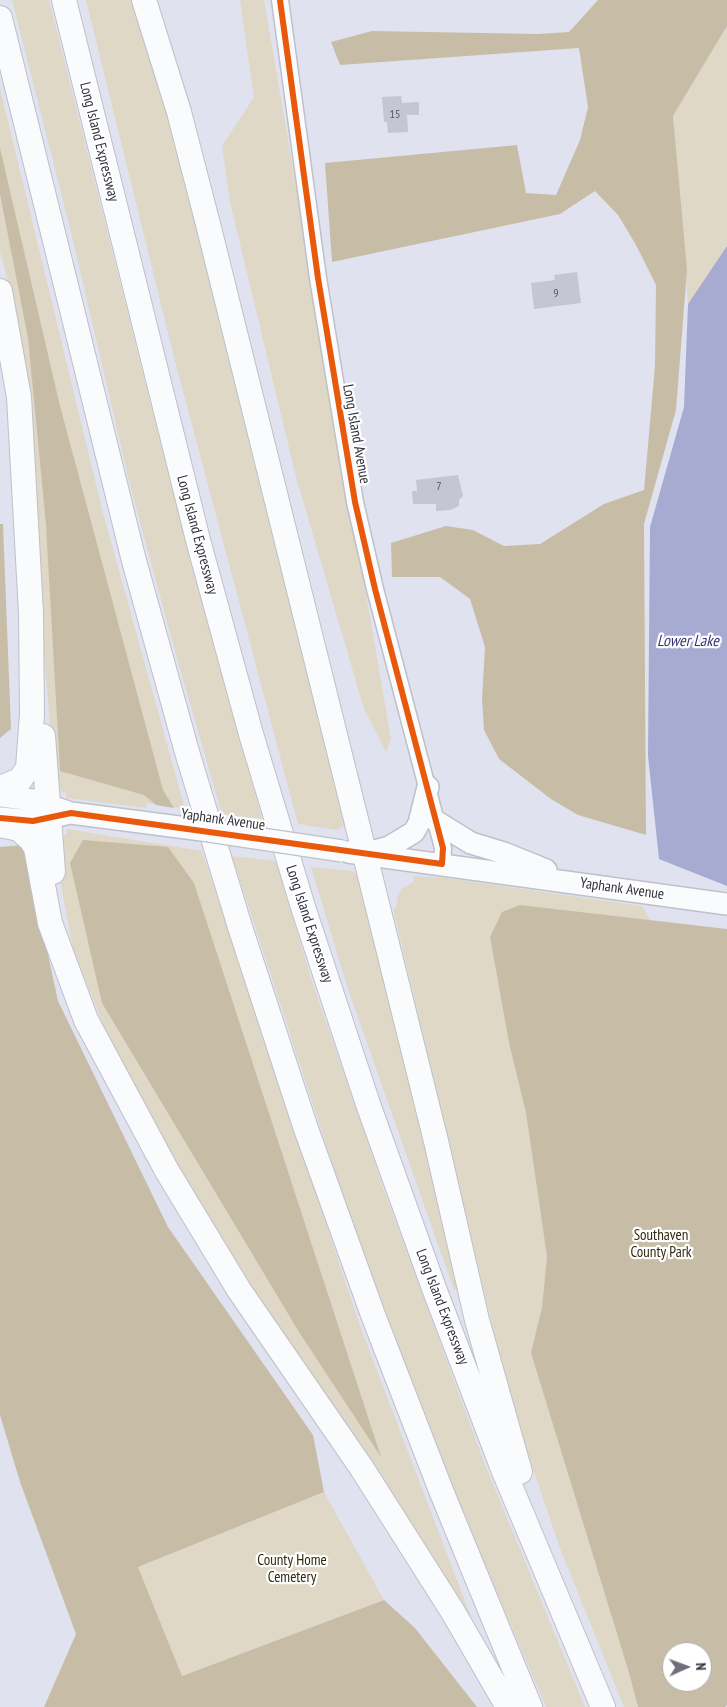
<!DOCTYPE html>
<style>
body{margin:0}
#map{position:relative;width:727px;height:1707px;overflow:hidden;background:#e0e2f0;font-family:"PT Sans Narrow",sans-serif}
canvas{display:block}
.north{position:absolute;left:662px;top:1642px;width:50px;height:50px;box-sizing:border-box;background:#fff;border:1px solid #acadb1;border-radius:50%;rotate:88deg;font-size:14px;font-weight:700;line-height:20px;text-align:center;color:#30313b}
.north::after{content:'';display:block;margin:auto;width:18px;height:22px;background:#6e6f7a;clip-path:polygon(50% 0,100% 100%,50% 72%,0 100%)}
</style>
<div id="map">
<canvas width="727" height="1707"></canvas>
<div class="north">N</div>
</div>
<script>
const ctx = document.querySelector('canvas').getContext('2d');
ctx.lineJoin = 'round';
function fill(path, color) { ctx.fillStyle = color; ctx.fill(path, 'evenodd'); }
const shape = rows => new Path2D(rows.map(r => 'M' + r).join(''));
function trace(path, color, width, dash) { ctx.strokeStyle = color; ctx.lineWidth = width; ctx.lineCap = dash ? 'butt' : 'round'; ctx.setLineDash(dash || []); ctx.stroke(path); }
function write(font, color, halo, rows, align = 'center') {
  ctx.font = font + ' "PT Sans Narrow",sans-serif'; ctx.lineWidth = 4.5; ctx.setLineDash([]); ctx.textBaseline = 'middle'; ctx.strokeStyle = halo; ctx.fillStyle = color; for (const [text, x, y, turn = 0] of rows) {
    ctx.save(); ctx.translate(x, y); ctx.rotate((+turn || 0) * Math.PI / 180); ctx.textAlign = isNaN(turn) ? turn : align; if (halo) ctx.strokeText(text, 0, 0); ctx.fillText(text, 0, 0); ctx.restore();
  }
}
fill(shape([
 [12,0,49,0,169,477,262,819,222,814,178,662,131,489,71,232],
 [86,0,133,0,170,106,346,818,343,827,337,830,298,824,174,357],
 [240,0,264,0,391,739,386,752,364,709,296,477,230,202,222,146,254,97],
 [727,26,727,246,688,304,673,116],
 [0,88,103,513,185,809,146,803,147,808,66,798,66,793,61,791,57,785,53,755,9,285,0,252],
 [67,829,202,851,360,1326,476,1630,307,1374,217,1231,152,1120,110,1042,73,949,58,869,62,836,67,834],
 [232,856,276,861,311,978,384,1190,484,1462,585,1707,546,1707,446,1474,344,1200],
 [311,867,352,871,359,876,463,1288,454,1290,348,989],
 [413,876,445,878,642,906,651,921,520,905,490,937,509,1043,526,1113,547,1257,542,1307,531,1353,629,1673,638,1707,624,1707,561,1551,521,1434,494,1333,393,909,396,908,397,898,401,889,414,882],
 [324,1492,384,1600,182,1676,138,1567]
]), '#dfd8c7');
fill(shape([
 [598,0,727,0,727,26,673,116,687,270,676,410,644,524,646,835,578,815,551,799,499,759,484,730,482,699,485,647,470,599,440,577,392,577,391,543,446,526,473,530,504,546,540,544,604,504,644,490,655,366,656,285,636,245,618,215,595,191,560,214,332,262,325,163,517,145,526,193,556,195,580,140,588,107,579,48,340,65,331,42,372,31,538,34,569,32],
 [0,148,60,406,163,790,174,808,156,805,144,795,60,771,46,525,28,338,0,194],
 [0,524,3,524,11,729,0,738],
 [83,840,168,847,194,883,381,1457,299,1332,102,1003,70,863],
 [24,845,58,1001,168,1227,313,1435,324,1492,138,1567,182,1676,384,1600,415,1628,477,1707,44,1707,76,1634,20,1482,0,1415,0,847],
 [520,905,727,929,727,1705,725,1707,638,1707,629,1673,531,1353,542,1307,547,1257,526,1113,509,1043,490,937,502,912],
 [672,1652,702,1652,702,1682,672,1682]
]), '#c7bda7');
fill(shape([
 [727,246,727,886,659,859,648,756,650,527,684,407,688,304]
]), '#a7abd2');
fill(shape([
 [401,96,402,103,419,102,419,115,407,115,408,132,388,133,387,122,384,122,382,97],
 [577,272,581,303,534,309,531,283,555,280,554,275],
 [458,475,463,496,459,500,459,506,450,510,436,511,436,504,413,504,412,491,417,491,416,480]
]), '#c4c6d1');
const minor = shape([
 [280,0,318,278,355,502,375,589,443,848,442,864]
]);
const major = shape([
 [0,796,33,800,71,813,202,830],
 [0,818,33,821,66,814],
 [437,822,471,843,504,853,546,870],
 [348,852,727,904],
 [371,852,389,847,414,832,419,823,428,787]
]);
const highway = shape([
 [64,0,198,540,251,734,303,907,368,1104,435,1291,503,1469,603,1707],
 [144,0,179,112,209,228,436,1141,477,1320,520,1472],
 [0,18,133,557,187,752,240,927,305,1126,373,1315,442,1493,530,1707],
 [0,291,19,397,31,613,32,714,28,768,20,780,0,788],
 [43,736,53,872],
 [0,825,19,829,31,840,36,848,50,923,86,1020,167,1171,239,1290,361,1467,453,1612,508,1707]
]);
trace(minor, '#bec0ca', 19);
trace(major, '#bec0ca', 24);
trace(highway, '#bec0ca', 26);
trace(minor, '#fafbfd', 16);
trace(major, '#fafbfd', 21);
trace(highway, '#fafbfd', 24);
const majorBridge = shape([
 [202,830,342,851]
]);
trace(majorBridge, '#bec0ca', 24, []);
trace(majorBridge, '#fafbfd', 21);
trace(shape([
 [0,818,33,821,71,813,442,864,443,848,375,589,355,502,318,278,280,0]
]), '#e8590c', 6);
write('12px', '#555660', null, [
 ["15",395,115],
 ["9",556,294],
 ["7",439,487]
]);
write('15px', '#30313b', '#fff', [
 ["Long Island Expressway",99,142,76],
 ["Long Island Avenue",356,434,80],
 ["Long Island Expressway",197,535,75],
 ["Yaphank Avenue",223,820,8],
 ["Yaphank Avenue",622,889,8],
 ["Long Island Expressway",309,924,72],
 ["Long Island Expressway",442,1307,69]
]);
write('15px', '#31280f', '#fff', [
 ["Southaven",661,1236],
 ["County Park",661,1253],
 ["County Home",292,1561],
 ["Cemetery",292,1578]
]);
write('italic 16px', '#363674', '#fff', [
 ["Lower Lake",688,641]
]);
</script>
